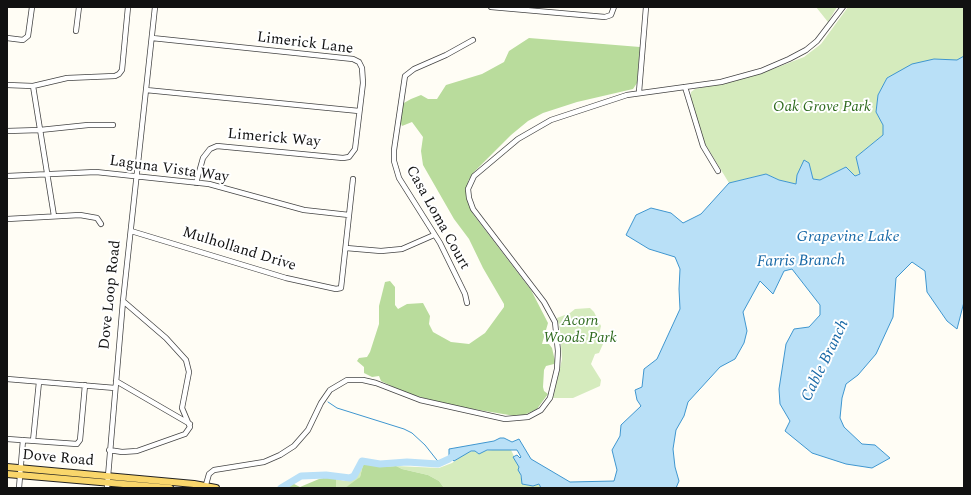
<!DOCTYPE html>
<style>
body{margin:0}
#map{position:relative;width:971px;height:495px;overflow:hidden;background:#fffdf5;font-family:Spectral,serif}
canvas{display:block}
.frame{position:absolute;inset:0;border:8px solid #111;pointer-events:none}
</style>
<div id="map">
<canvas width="971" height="495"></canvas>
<div class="frame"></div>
</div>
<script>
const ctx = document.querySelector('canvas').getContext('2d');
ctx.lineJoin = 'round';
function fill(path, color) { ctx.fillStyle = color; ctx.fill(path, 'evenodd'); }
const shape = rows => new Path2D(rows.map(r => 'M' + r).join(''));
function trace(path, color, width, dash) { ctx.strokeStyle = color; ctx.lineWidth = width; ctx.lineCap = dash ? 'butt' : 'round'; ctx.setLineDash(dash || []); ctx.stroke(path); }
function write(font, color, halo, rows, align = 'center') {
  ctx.font = font + ' Spectral,serif'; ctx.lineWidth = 4; ctx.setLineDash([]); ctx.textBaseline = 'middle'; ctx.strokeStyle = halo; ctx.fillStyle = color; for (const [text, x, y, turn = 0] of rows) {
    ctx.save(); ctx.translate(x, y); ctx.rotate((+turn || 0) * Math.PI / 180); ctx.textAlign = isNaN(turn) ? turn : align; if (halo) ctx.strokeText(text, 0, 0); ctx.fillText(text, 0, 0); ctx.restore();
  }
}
fill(shape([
 [816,7,837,7,828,22],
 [848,7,964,7,964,56,957,61,934,59,887,78,878,95,876,112,883,125,883,135,856,157,860,173,855,176,846,167,820,180,813,179,809,163,797,175,796,184,779,180,766,174,729,183,704,142,690,99,691,92,695,89,724,83,773,69,804,57,821,44],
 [590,308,594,312,601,326,598,339,603,344,599,353,595,354,591,364,601,380,600,386,573,398,553,398,562,359,560,330,557,318,570,313,575,309],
 [504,449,511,450,512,452,519,467,522,484,533,486,538,484,541,488,444,488,439,481,428,475,402,469,396,466,439,468,452,463,467,452,475,451,479,454,482,451],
 [364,463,368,463,363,465,360,477,354,483,345,488,336,488,336,479,345,481,354,479]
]), '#d5ebbd');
fill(shape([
 [529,38,640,47,637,83,633,89,577,102,543,113,528,121,511,135,474,172,468,181,467,200,473,214,531,290,548,323,542,344,549,344,552,348,555,361,554,364,546,366,544,370,543,387,544,391,548,394,537,409,524,415,515,416,449,405,406,393,381,381,379,376,372,377,364,373,364,367,357,361,359,358,367,357,370,352,379,324,379,306,385,282,390,281,395,287,395,305,398,309,407,304,423,303,430,316,429,324,433,332,451,342,469,344,485,333,504,307,504,304,483,268,469,239,454,219,423,165,421,151,423,137,412,122,402,126,400,121,402,104,411,99,421,95,428,99,437,99,446,85,482,74,504,62,509,51],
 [368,463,383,467,396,466,402,469,428,475,439,481,444,488,345,488,360,477,363,465],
 [328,477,336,479,336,488,284,488,292,483,300,487,319,479]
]), '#b9dc9c');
const water = shape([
 [964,56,964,302,957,329,947,321,927,292,925,271,912,262,896,278,893,317,876,354,858,375,846,384,842,398,840,418,844,427,862,444,875,445,890,458,872,468,846,464,812,453,785,431,790,421,780,404,779,389,786,344,794,329,809,327,820,315,820,305,792,269,784,271,773,294,760,281,743,312,747,331,744,343,735,359,720,367,688,402,684,416,676,430,673,449,675,467,679,481,676,488,541,488,539,484,533,486,522,484,521,475,518,470,519,467,513,457,517,455,520,458,521,457,517,450,487,450,479,454,475,451,471,451,454,461,449,457,449,449,494,441,500,438,504,438,512,442,519,439,531,459,570,482,614,481,617,470,612,450,620,436,621,425,641,406,637,400,635,390,642,387,644,369,657,359,680,309,679,289,680,269,675,257,649,249,626,235,636,215,651,208,671,213,683,223,701,214,729,183,766,174,779,180,796,184,797,175,804,160,809,163,813,179,820,180,846,167,855,176,860,174,856,157,883,135,883,125,876,112,878,95,887,78,912,64,934,59,957,60,964,56]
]);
fill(water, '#b9e0f7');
trace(water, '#3f96cf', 1);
trace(shape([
 [328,402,337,408,404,429,412,433,425,445,440,464]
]), '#3f96cf', 1);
trace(shape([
 [281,488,301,476,326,475,350,478,354,476,362,461,380,464,407,462,438,464,449,459,457,453]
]), '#b9e0f7', 7);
const minor = shape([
 [491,7,605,17,611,15,614,7],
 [76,31,79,7],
 [7,38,23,40,28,36,32,7],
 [152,38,353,59,359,62,362,68,363,83,355,149,349,157,343,158,217,146,210,149,203,158,196,183],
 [7,85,33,86,67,78,115,76,119,74,122,70,128,7],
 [33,86,54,216],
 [685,87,703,146,718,171],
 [146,90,359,111],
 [639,92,646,7],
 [7,131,40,130,88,125,113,125],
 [7,176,96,172,209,184,304,210,349,215],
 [7,219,80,215,97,218,101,224],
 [131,231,286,278,336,289,341,288,353,179],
 [346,248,381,251,402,249,434,235],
 [467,303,465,294,440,243,399,178,394,161,394,150,405,76,414,69,446,55,473,40],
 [7,379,115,388],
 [116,381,190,424],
 [7,439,77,444,80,440,85,385],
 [33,441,39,382],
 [109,450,122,452,137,451,185,434,190,427,182,408,189,372,186,360,166,338,123,301],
 [19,488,23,440],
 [107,488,123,301,155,7],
 [205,488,209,474,214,470,264,462,280,455,294,446,308,430,321,403,330,390,347,380,363,380,376,383,420,400,505,419,528,417,541,410,550,398,557,369,558,351,555,322,544,302,473,209,469,198,468,189,474,176,518,139,551,120,627,95,721,82,761,71,789,59,806,50,817,41,843,7]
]);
const major = shape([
 [7,467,194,484,216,488],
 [7,474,170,488]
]);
trace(minor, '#444', 6);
trace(major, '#222', 8);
trace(minor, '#fff', 4.5);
trace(major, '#f9d66b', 6);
write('15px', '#111', '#fff', [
 ["Limerick Lane",305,44,7],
 ["Limerick Way",274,139,5],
 ["Laguna Vista Way",169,170,8],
 ["Casa Loma Court",437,218,61],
 ["Mulholland Drive",239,250,17],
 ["Dove Loop Road",111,295,-84],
 ["Dove Road",58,459,5]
]);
write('italic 15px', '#2f6b1f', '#fff', [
 ["Oak Grove Park",822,108],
 ["Acorn",580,322],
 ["Woods Park",580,339]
]);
write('italic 16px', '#1768a6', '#fff', [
 ["Grapevine Lake",848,238],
 ["Farris Branch",801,262,-1],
 ["Cable Branch",826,361,-64]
]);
</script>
